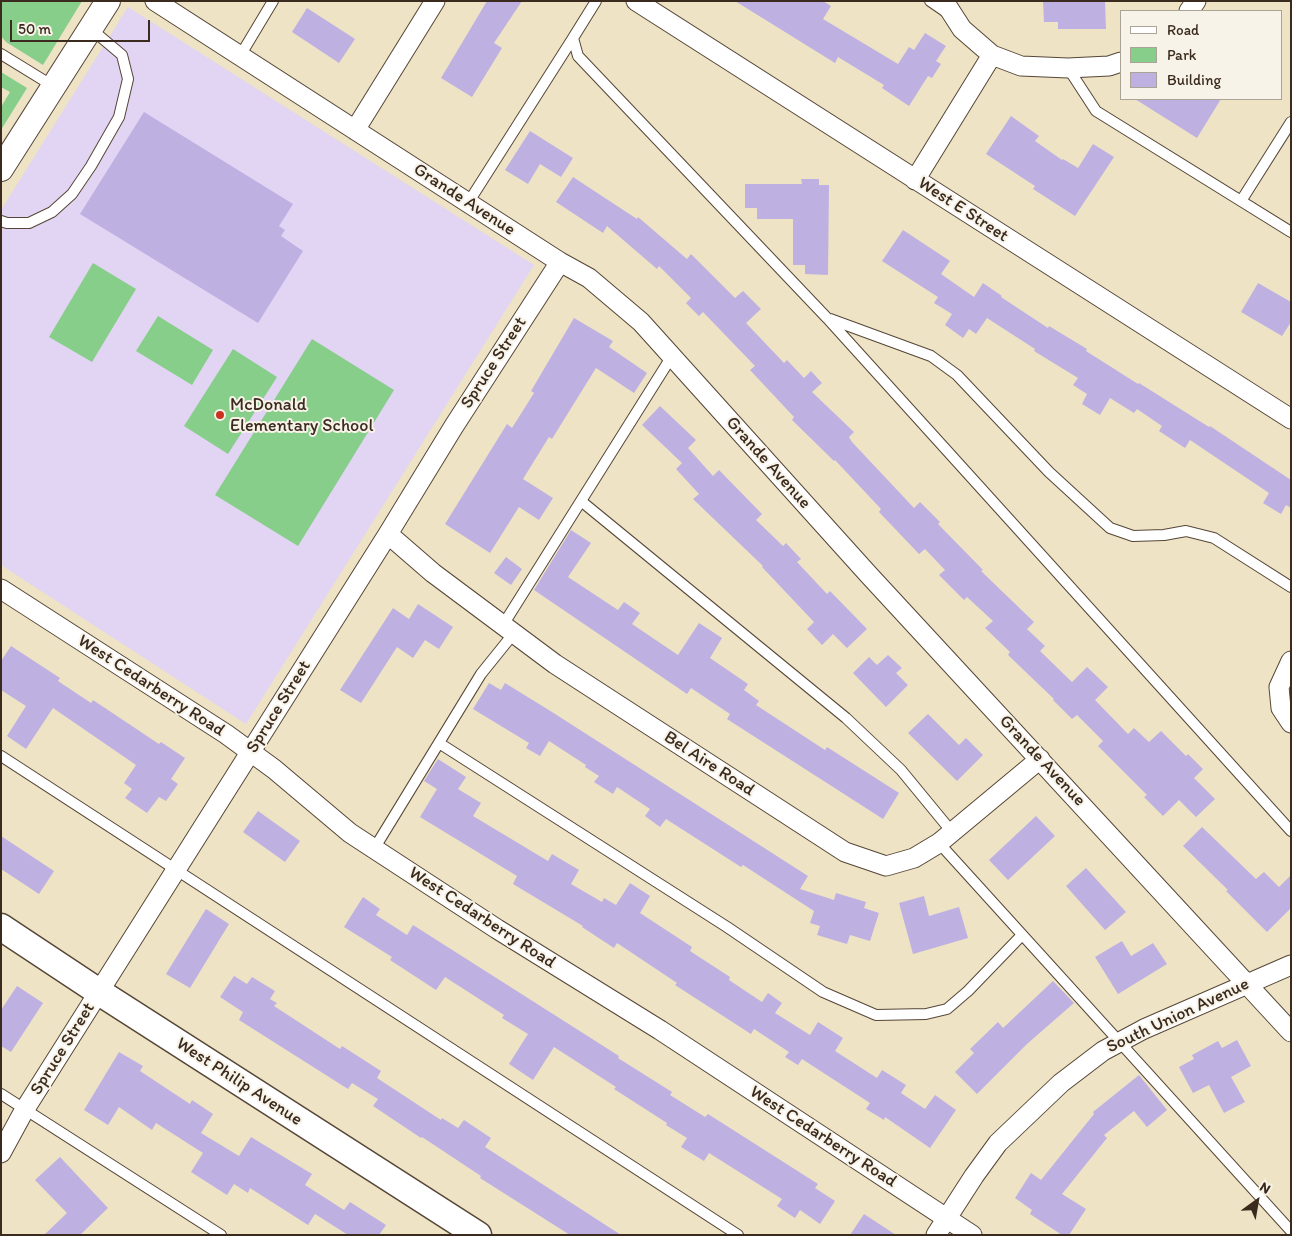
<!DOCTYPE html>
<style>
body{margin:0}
#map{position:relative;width:1292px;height:1236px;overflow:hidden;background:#eee3c5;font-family:Itim,sans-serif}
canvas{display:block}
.frame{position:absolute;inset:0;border:2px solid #3b2a1e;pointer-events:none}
.legend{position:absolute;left:1120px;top:10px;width:162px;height:90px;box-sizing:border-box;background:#f7f3e8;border:1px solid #aca397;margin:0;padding:6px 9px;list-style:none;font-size:15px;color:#3b2a1e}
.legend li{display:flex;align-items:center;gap:10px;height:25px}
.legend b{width:25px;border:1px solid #aca397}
.north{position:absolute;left:1232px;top:1176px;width:50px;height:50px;-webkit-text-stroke:4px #f7f3e8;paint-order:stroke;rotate:32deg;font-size:14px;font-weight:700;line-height:20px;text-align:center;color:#3b2a1e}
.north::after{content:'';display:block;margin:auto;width:18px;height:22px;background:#3b2a1e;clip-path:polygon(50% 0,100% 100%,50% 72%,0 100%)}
.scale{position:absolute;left:10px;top:20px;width:140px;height:22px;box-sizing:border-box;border:2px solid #3b2a1e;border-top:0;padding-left:6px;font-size:15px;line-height:18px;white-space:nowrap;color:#3b2a1e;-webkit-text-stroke:4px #f7f3e8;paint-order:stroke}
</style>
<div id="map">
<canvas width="1292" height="1236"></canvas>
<div class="frame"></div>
<ul class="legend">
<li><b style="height:6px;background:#fff"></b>Road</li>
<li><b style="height:14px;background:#87ce8a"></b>Park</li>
<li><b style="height:14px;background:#beb1e2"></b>Building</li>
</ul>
<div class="north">N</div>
<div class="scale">50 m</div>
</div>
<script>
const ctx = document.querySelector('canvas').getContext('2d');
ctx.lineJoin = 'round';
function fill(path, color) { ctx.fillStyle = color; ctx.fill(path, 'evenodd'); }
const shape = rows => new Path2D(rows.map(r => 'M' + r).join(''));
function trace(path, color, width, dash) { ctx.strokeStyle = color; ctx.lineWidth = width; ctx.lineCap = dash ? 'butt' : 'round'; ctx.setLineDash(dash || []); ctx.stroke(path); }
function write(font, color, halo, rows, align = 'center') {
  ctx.font = font + ' Itim,sans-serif'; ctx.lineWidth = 4; ctx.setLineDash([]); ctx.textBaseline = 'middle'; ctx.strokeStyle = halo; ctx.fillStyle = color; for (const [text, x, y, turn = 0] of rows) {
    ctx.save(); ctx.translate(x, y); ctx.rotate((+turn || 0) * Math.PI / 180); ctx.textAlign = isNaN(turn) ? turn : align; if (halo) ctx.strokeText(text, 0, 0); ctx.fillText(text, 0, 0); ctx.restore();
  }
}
fill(shape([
 [128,7,534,265,246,724,1,565,1,210]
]), '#e2d4f3');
fill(shape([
 [1,1,82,1,43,65,6,42,1,36],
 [1,72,27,88,1,130,1,107,10,92,1,87],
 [93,263,136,289,92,362,49,337],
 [158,316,213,350,192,385,136,351],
 [312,339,394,390,298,546,215,495],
 [233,349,277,377,228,454,184,426]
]), '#87ce8a');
fill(shape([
 [487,1,522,1,494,43,502,48,472,97,441,78],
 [735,1,823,1,831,6,823,19,898,64,909,47,914,50,925,33,946,46,936,61,941,64,932,78,928,76,909,106,882,88,884,85,838,57,835,63],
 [1043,1,1105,1,1106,29,1058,29,1058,22,1044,22],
 [307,8,355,39,339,63,292,32],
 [1135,99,1221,99,1197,138],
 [144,112,293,204,279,226,285,230,281,236,303,251,258,323,80,214],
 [1011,116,1039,136,1035,141,1062,160,1063,159,1078,168,1093,144,1114,157,1075,216,1033,189,1035,186,986,154],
 [530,131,573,158,561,177,540,164,528,184,505,170],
 [573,177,637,219,638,217,687,259,691,254,735,298,743,291,761,309,746,323,784,363,787,360,804,378,811,371,822,383,812,392,854,432,849,437,852,442,914,508,920,502,940,522,938,524,983,570,981,571,1034,622,1027,629,1045,646,1040,651,1072,682,1087,667,1108,687,1095,700,1128,734,1134,728,1149,742,1161,731,1186,756,1188,754,1203,769,1194,778,1215,799,1196,817,1179,800,1163,816,1144,797,1147,795,1098,746,1103,741,1077,715,1072,719,1053,700,1054,699,1008,655,1010,652,985,628,993,621,967,597,964,600,939,575,945,570,925,549,919,554,879,512,881,509,835,460,834,461,792,420,794,417,750,370,755,366,703,312,699,316,686,303,691,298,659,266,657,269,607,226,603,233,556,202],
 [801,179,819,179,819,185,829,185,828,275,805,274,805,265,793,265,793,219,757,219,757,208,745,208,745,184,802,184],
 [903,230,950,261,941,274,974,297,983,283,1002,296,1001,297,1048,328,1049,326,1087,349,1086,351,1138,384,1139,383,1209,427,1210,426,1291,480,1291,508,1286,505,1281,514,1263,503,1269,493,1190,440,1185,448,1159,431,1162,426,1137,409,1134,413,1110,398,1100,415,1082,404,1087,394,1073,385,1078,378,1034,351,1035,349,987,318,976,334,969,329,963,338,945,325,952,314,934,303,938,297,882,261],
 [1258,283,1291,302,1291,322,1282,336,1241,312],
 [574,318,613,341,609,347,647,373,634,393,596,368,552,439,549,437,523,479,553,498,539,520,519,507,490,553,445,524,507,424,512,428,534,393,531,391],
 [660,406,696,440,688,448,713,476,719,470,762,514,756,520,783,546,786,543,801,559,797,562,827,594,830,591,867,629,847,648,833,634,822,645,807,629,814,622,762,567,763,566,693,499,699,494,676,469,682,463,642,425],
 [571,530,591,543,568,577,618,610,624,602,640,613,632,624,678,655,699,623,722,638,710,658,748,684,744,690,759,701,756,705,825,750,827,747,899,793,883,819,741,728,727,719,730,714,691,688,687,694,534,590],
 [506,557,522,569,511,585,494,573],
 [418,604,453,627,439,649,425,640,413,658,397,647,361,703,340,690,393,608,409,619],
 [11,646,60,678,58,681,91,703,93,700,159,744,161,742,185,758,171,779,178,784,166,801,159,797,147,813,125,798,132,789,124,783,136,765,53,708,26,749,7,736,26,706,1,690,1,661],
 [888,655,902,668,896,673,908,685,886,707,853,673,869,657,877,665],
 [489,683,501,690,505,683,552,712,808,876,800,889,834,900,836,893,866,902,864,908,879,913,870,941,850,935,847,944,817,935,820,926,810,923,814,911,743,865,741,867,666,819,660,827,645,816,650,809,617,787,613,794,594,782,599,776,585,767,586,765,549,741,540,756,526,748,529,743,473,709],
 [928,714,959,745,966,738,983,755,957,781,908,733],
 [438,759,466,777,458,789,481,803,473,816,548,861,552,854,579,870,571,884,602,902,604,898,616,905,630,883,650,896,640,913,692,947,690,951,730,977,729,980,762,1002,768,993,782,1003,775,1013,810,1035,818,1022,843,1038,835,1051,877,1078,882,1070,906,1085,901,1093,925,1109,935,1095,956,1110,930,1148,885,1117,884,1120,866,1109,870,1103,802,1059,798,1065,785,1057,789,1052,754,1029,751,1034,675,985,677,983,617,943,614,948,582,927,583,926,513,884,517,876,420,817,437,789,424,781],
 [258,811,300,841,285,862,243,832],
 [1036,816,1055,836,1008,880,989,860],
 [1202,827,1256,879,1264,872,1279,887,1291,875,1291,908,1267,932,1226,891,1228,890,1183,846],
 [1,836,54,871,39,894,1,869],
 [1086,868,1126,912,1105,930,1066,886],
 [924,896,929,916,959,907,968,938,913,954,899,903],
 [363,897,380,909,376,915,407,935,413,925,619,1056,618,1058,672,1092,670,1095,705,1117,708,1114,818,1184,815,1188,835,1201,820,1224,800,1210,795,1218,777,1206,782,1199,709,1153,704,1161,681,1147,687,1138,666,1125,667,1123,614,1089,616,1087,554,1047,533,1080,509,1064,528,1034,502,1018,504,1015,445,977,436,990,390,960,392,957,344,927],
 [206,909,229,924,190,988,166,974],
 [1122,941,1131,956,1153,943,1167,964,1118,994,1095,957],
 [234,976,247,984,252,977,275,991,270,999,277,1003,274,1006,340,1049,342,1046,381,1071,377,1078,441,1120,442,1118,458,1128,464,1120,491,1138,485,1147,621,1235,570,1235,480,1178,481,1176,422,1137,421,1138,373,1106,378,1099,352,1083,348,1089,239,1020,243,1012,220,997],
 [1053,981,1074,1003,1027,1044,977,1094,955,1072,974,1053,970,1049,998,1022,1003,1028],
 [17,986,43,1003,11,1052,1,1046,1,1010],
 [1237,1040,1251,1066,1231,1077,1245,1102,1224,1113,1209,1085,1193,1093,1179,1067,1194,1059,1192,1055,1218,1041,1222,1048],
 [119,1052,143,1066,140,1071,190,1104,192,1100,213,1114,201,1133,239,1156,251,1137,312,1174,305,1185,344,1210,350,1202,386,1225,379,1235,348,1235,315,1214,308,1225,250,1188,248,1193,234,1184,227,1195,191,1172,203,1153,156,1123,152,1130,119,1107,108,1125,84,1110],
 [1139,1075,1167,1110,1147,1127,1134,1111,1104,1135,1107,1138,1062,1194,1086,1209,1069,1235,1062,1235,1030,1214,1032,1210,1015,1198,1031,1173,1041,1180,1094,1114,1093,1112],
 [60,1157,108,1208,80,1235,44,1235,67,1213,35,1180],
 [864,1214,896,1235,850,1235]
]), '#beb1e2');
const service = shape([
 [596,1,573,38,578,56,827,318,1291,831],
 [930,1,946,12],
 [1,54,53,86],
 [240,56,273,1],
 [1068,68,1096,111,1291,232],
 [1241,201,1291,122],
 [468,203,573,38],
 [1,221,7,223,29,223,52,212,72,194,91,166,119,117,128,79,122,55,90,28],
 [830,319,931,356,957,375,1049,472,1110,528,1133,536,1164,535,1186,531,1214,538,1291,587],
 [581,501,846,718,901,770,952,832],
 [503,625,672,356],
 [439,743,727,927,823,992,876,1015,926,1014,947,1009,968,991,1022,935],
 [1,756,738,1235],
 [939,843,1291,1231],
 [374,849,481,674,514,633],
 [1,1094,221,1235]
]);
const minor = shape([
 [155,1,560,262,589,278,641,322,868,574,1291,1032],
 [636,1,1291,419],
 [944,1,962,29,992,55,1021,66,1068,68,1109,66,1121,62],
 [1189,11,1196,1],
 [355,130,435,1],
 [915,180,992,55],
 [388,534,433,573,555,664,845,852,886,866,914,858,939,843,1040,759],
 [1,589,226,734,274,769,350,833,497,929,660,1030,972,1235],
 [1291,661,1279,687,1281,708,1291,723],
 [1,1153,25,1109,388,534,454,426,560,262],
 [936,1235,974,1176,998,1143,1061,1083,1103,1051,1144,1029,1291,965]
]);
const tertiary = shape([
 [1,169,108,1]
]);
const secondary = shape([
 [1,927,99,992,478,1235]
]);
trace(service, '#564637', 12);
trace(minor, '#564637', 21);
trace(tertiary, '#564637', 26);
trace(secondary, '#564637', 29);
trace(service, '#fff', 10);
trace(minor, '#fff', 19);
trace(tertiary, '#fff', 24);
trace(secondary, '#fff', 26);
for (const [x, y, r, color] of [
 [220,415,5,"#c8321e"]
]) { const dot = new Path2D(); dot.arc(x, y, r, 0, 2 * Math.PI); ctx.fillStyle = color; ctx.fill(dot); trace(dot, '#f7f3e8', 2); }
write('18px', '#3b2a1e', '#f7f3e8', [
 ["Grande Avenue",464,200,33],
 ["West E Street",963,210,33],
 ["Spruce Street",494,363,-57],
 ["Grande Avenue",768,463,48],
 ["West Cedarberry Road",151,686,33],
 ["Spruce Street",279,707,-58],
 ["Grande Avenue",1042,761,47],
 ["Bel Aire Road",709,764,33],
 ["West Cedarberry Road",482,918,33],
 ["South Union Avenue",1178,1016,-25],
 ["Spruce Street",63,1049,-58],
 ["West Philip Avenue",239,1082,33],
 ["West Cedarberry Road",823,1137,33]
]);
write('18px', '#3b2a1e', '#f7f3e8', [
 ["McDonald",230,405],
 ["Elementary School",230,426]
], 'left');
</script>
